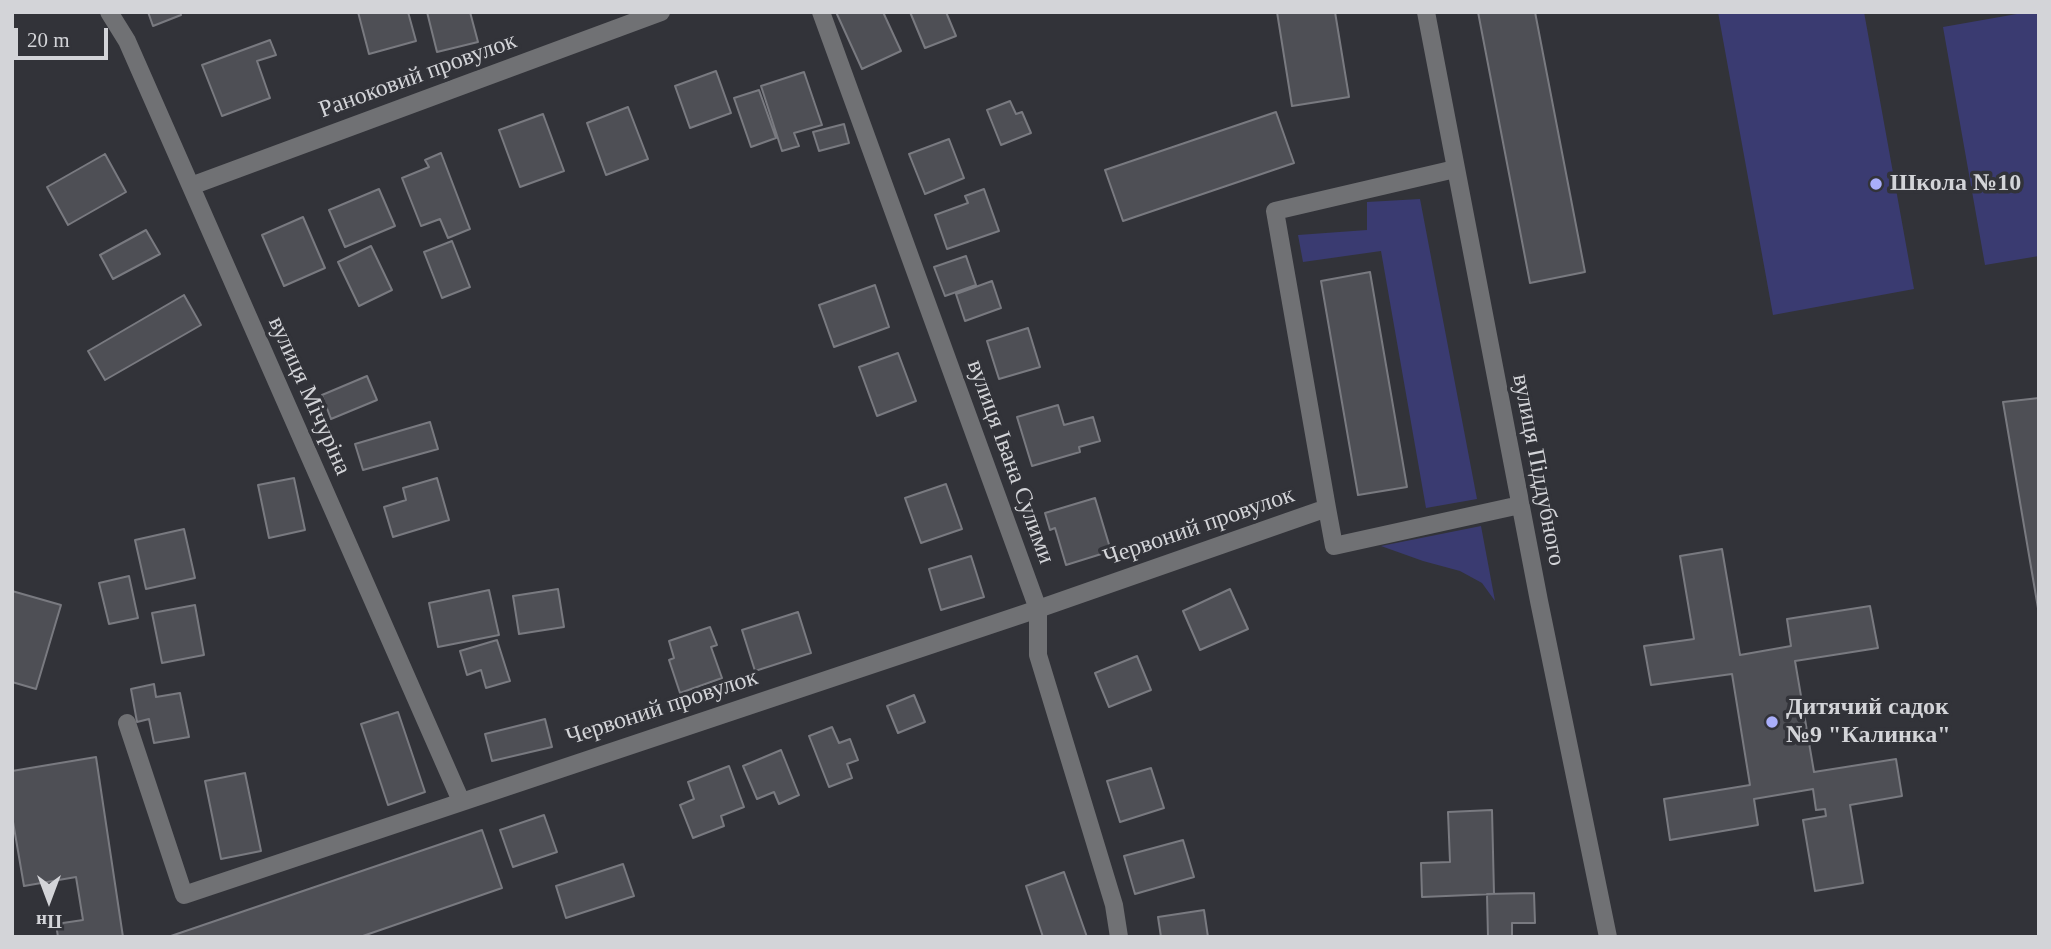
<!DOCTYPE html>
<meta charset="utf-8">
<style>
body{margin:0}
#map{position:relative;width:2051px;height:949px;overflow:hidden;background:#323339;font-family:Georgia,serif}
canvas{display:block}
.frame{position:absolute;inset:0;border:14px solid #d3d4d8;pointer-events:none}
.north{position:absolute;left:14px;top:865px;width:70px;height:70px;-webkit-text-stroke:5px #323339;paint-order:stroke;rotate:180deg;font-size:19px;font-weight:700;line-height:28px;text-align:center;color:#d3d4d8}
.north::after{content:'';display:block;margin:auto;width:24px;height:32px;background:#d3d4d8;clip-path:polygon(50% 0,100% 100%,50% 72%,0 100%)}
.scale{position:absolute;left:14px;top:28px;width:94px;height:32px;box-sizing:border-box;border:4px solid #d3d4d8;border-top:0;padding-left:9px;font-size:21px;line-height:24px;white-space:nowrap;color:#d3d4d8;-webkit-text-stroke:5px #323339;paint-order:stroke}
</style>
<div id="map">
<canvas width="2051" height="949"></canvas>
<div class="frame"></div>
<div class="north">Пн</div>
<div class="scale">20 m</div>
</div>
<script>
const ctx = document.querySelector('canvas').getContext('2d');
ctx.lineJoin = 'round';
function fill(path, color) { ctx.fillStyle = color; ctx.fill(path, 'evenodd'); }
const shape = rows => new Path2D(rows.map(r => 'M' + r).join(''));
function trace(path, color, width, dash) { ctx.strokeStyle = color; ctx.lineWidth = width; ctx.lineCap = dash ? 'butt' : 'round'; ctx.setLineDash(dash || []); ctx.stroke(path); }
function write(font, color, halo, rows, align = 'center') {
  ctx.font = font + ' Georgia,serif'; ctx.lineWidth = 7; ctx.setLineDash([]); ctx.textBaseline = 'middle'; ctx.strokeStyle = halo; ctx.fillStyle = color; for (const [text, x, y, turn = 0] of rows) {
    ctx.save(); ctx.translate(x, y); ctx.rotate((+turn || 0) * Math.PI / 180); ctx.textAlign = isNaN(turn) ? turn : align; if (halo) ctx.strokeText(text, 0, 0); ctx.fillText(text, 0, 0); ctx.restore();
  }
}
fill(shape([
 [1718,12,1864,12,1914,289,1773,315],
 [2028,12,2039,12,2039,256,1985,265,1943,27],
 [1420,199,1477,499,1426,508,1381,251,1303,262,1298,235,1367,230,1367,202],
 [1481,526,1495,601,1482,583,1460,571,1423,561,1381,546]
]), '#3a3b71');
const building = shape([
 [148,12,180,12,181,15,153,26,148,12],
 [358,12,408,12,416,41,369,54,358,12],
 [427,12,470,12,478,42,437,52,427,12],
 [836,12,883,12,901,51,862,69,836,12],
 [910,12,946,12,956,36,925,48,910,12],
 [1277,12,1335,12,1349,97,1292,106,1277,12],
 [1478,12,1535,12,1585,272,1530,283,1478,12],
 [270,40,276,55,257,61,270,98,222,116,202,65,270,40],
 [716,71,731,113,690,128,675,86,716,71],
 [804,72,822,125,794,133,799,146,782,151,761,86,804,72],
 [759,90,776,138,751,147,734,98,759,90],
 [1010,101,1016,114,1022,112,1031,133,1001,145,987,110,1010,101],
 [628,107,648,159,606,175,587,123,628,107],
 [1276,112,1294,163,1123,221,1105,170,1276,112],
 [543,114,564,171,520,187,499,130,543,114],
 [844,124,849,143,819,151,813,132,844,124],
 [949,139,964,178,925,194,909,154,949,139],
 [441,153,470,229,448,238,440,219,421,226,402,178,429,167,425,160,441,153],
 [105,154,126,192,68,225,47,187,105,154],
 [379,189,395,226,345,247,329,210,379,189],
 [984,189,999,231,947,249,935,215,968,203,965,196,984,189],
 [303,217,325,268,284,286,262,235,303,217],
 [146,230,160,254,113,279,100,255,146,230],
 [452,241,470,287,442,298,424,252,452,241],
 [371,246,392,290,359,306,338,262,371,246],
 [966,256,976,285,945,296,934,267,966,256],
 [1370,272,1407,487,1358,495,1321,281,1370,272],
 [992,281,1001,308,965,321,956,294,992,281],
 [875,285,889,327,834,347,819,305,875,285],
 [184,295,201,325,105,380,88,351,184,295],
 [1028,328,1040,367,999,379,987,341,1028,328],
 [898,353,916,401,877,416,859,367,898,353],
 [367,376,377,400,331,419,322,395,367,376],
 [2039,398,2039,614,2003,402,2039,398],
 [1058,405,1064,425,1093,417,1100,441,1079,447,1080,452,1032,466,1017,417,1058,405],
 [430,422,438,449,363,470,355,444,430,422],
 [294,478,305,530,269,538,258,485,294,478],
 [437,478,449,520,393,537,384,507,406,500,403,488,437,478],
 [946,484,962,529,921,543,905,498,946,484],
 [1095,498,1111,551,1066,565,1055,528,1050,530,1045,513,1095,498],
 [184,529,195,578,146,589,135,540,184,529],
 [1722,549,1740,655,1791,646,1787,619,1870,606,1878,648,1795,661,1814,772,1896,759,1902,796,1850,805,1863,883,1815,891,1803,820,1826,816,1825,809,1816,810,1813,789,1754,799,1758,825,1670,840,1664,799,1750,785,1732,674,1651,685,1644,646,1694,639,1680,556,1722,549],
 [971,556,984,597,941,610,929,569,971,556],
 [129,576,138,618,109,624,99,583,129,576],
 [558,589,564,627,519,634,513,596,558,589],
 [1230,589,1248,629,1200,650,1183,611,1230,589],
 [489,590,499,635,438,647,429,603,489,590],
 [12,591,61,605,36,689,12,682,12,591],
 [195,605,204,655,162,663,152,613,195,605],
 [798,612,811,653,755,671,742,630,798,612],
 [710,627,717,645,711,647,722,678,680,693,669,660,674,658,669,641,710,627],
 [497,640,510,681,486,688,481,670,467,675,460,651,497,640],
 [1137,656,1151,690,1109,707,1095,673,1137,656],
 [154,684,156,697,180,693,189,737,154,743,149,719,137,722,131,689,154,684],
 [914,695,925,722,898,733,887,706,914,695],
 [398,712,425,792,388,805,361,724,398,712],
 [545,719,552,747,492,761,485,734,545,719],
 [832,727,839,743,850,739,858,760,847,764,852,778,829,787,809,736,832,727],
 [781,750,799,795,779,804,774,792,757,799,743,766,781,750],
 [96,757,123,937,58,937,56,924,83,920,76,877,24,886,12,816,12,771,96,757],
 [729,766,744,807,721,816,724,826,693,838,680,805,694,799,688,782,729,766],
 [1151,768,1164,808,1120,822,1107,781,1151,768],
 [245,773,261,851,221,859,205,781,245,773],
 [1492,810,1494,894,1422,897,1421,863,1450,862,1448,812,1492,810],
 [544,815,557,852,513,867,500,830,544,815],
 [482,830,502,888,360,937,168,937,482,830],
 [1183,840,1194,877,1135,894,1124,856,1183,840],
 [623,864,634,896,566,918,556,886,623,864],
 [1064,872,1087,937,1043,937,1026,886,1064,872],
 [1534,893,1535,923,1512,923,1512,937,1488,937,1487,894,1534,893],
 [1204,910,1208,937,1161,937,1158,917,1204,910]
]);
fill(building, '#4e4f55');
trace(building, '#797a80', 2);
trace(shape([
 [109,12,127,41,461,801],
 [821,12,1038,609,1038,655,1114,905,1119,937],
 [1426,12,1539,601,1608,937],
 [1455,169,1275,211,1327,508,1334,546,1520,505],
 [191,186,661,12],
 [127,723,184,895,1038,609,1327,508]
]), '#707174', 18);
for (const [x, y, r, color] of [
 [1876,184,7,"#aaaffb"],
 [1772,722,7,"#aaaffb"]
]) { const dot = new Path2D(); dot.arc(x, y, r, 0, 2 * Math.PI); ctx.fillStyle = color; ctx.fill(dot); trace(dot, '#323339', 2.5); }
write('24px', '#d3d4d8', '#323339', [
 ["Раноковий провулок",418,76,-20],
 ["вулиця Мічуріна",309,396,66],
 ["вулиця Івана Сулими",1010,462,70],
 ["вулиця Піддубного",1538,470,79],
 ["Червоний провулок",1199,527,-19],
 ["Червоний провулок",662,708,-18]
]);
write('bold 24px', '#d3d4d8', '#323339', [
 ["Школа №10",1890,184],
 ["Дитячий садок",1786,708],
 ["№9 \"Калинка\"",1786,736]
], 'left');
</script>
